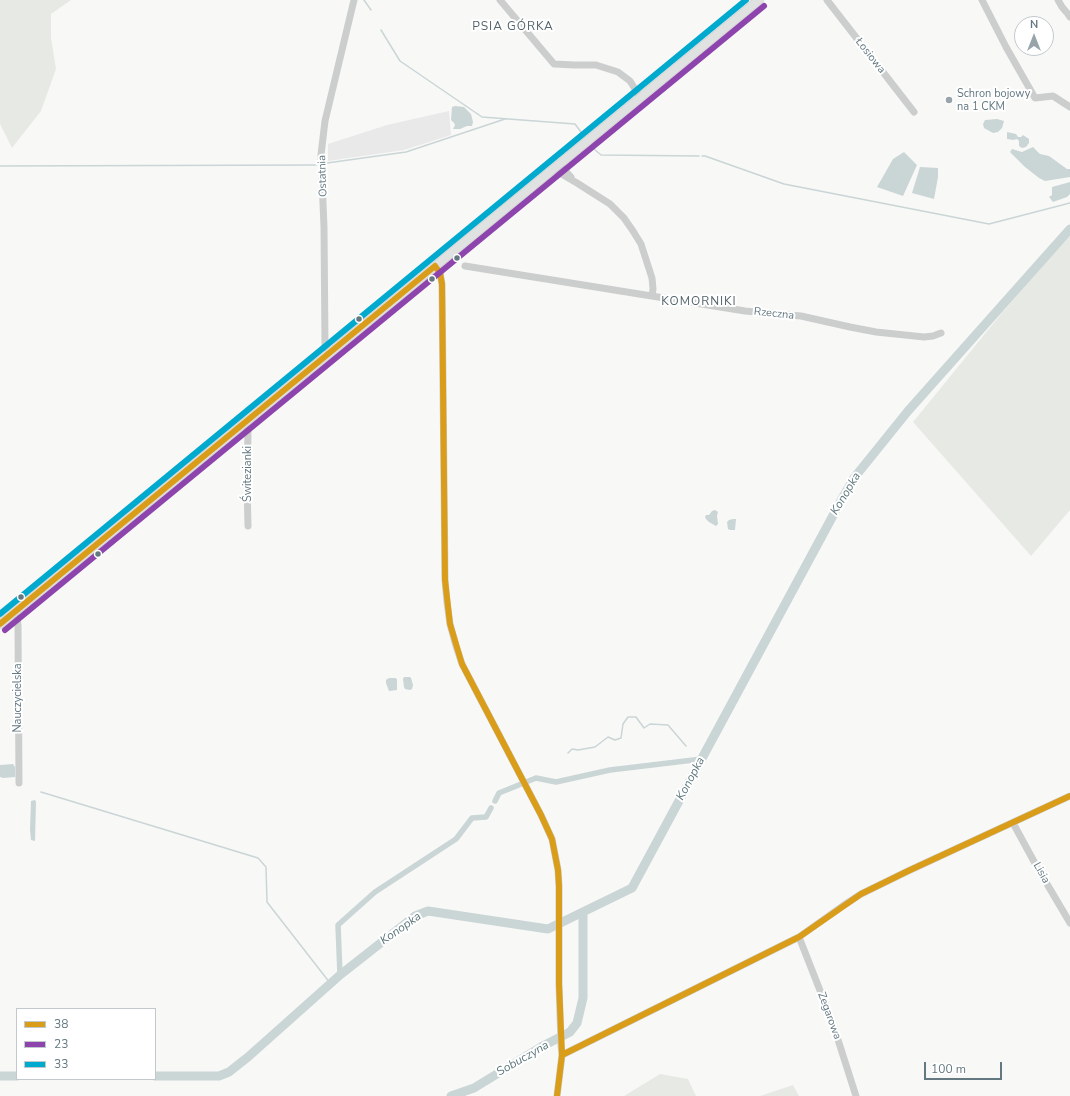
<!DOCTYPE html>
<meta charset="utf-8">
<style>
body{margin:0}
#map{position:relative;width:1070px;height:1096px;overflow:hidden;background:#f8f8f7;font-family:"Nunito Sans",sans-serif}
canvas{display:block}
.legend{position:absolute;left:16px;top:1008px;width:140px;height:72px;box-sizing:border-box;background:#fff;border:1px solid #c1c9cd;margin:0;padding:5px 7px;list-style:none;font-size:12px;color:#637881}
.legend li{display:flex;align-items:center;gap:8px;height:20px}
.legend b{width:20px;border:1px solid #c1c9cd}
.north{position:absolute;left:1014px;top:16px;width:40px;height:40px;box-sizing:border-box;background:#fff;border:1px solid #c1c9cd;border-radius:50%;rotate:0deg;font-size:11px;font-weight:700;line-height:16px;text-align:center;color:#637881}
.north::after{content:'';display:block;margin:auto;width:14px;height:18px;background:#97a5aa;clip-path:polygon(50% 0,100% 100%,50% 72%,0 100%)}
.scale{position:absolute;left:924px;top:1062px;width:78px;height:18px;box-sizing:border-box;border:2px solid #637881;border-top:0;padding-left:5px;font-size:12px;line-height:14px;white-space:nowrap;color:#637881;-webkit-text-stroke:3px #fff;paint-order:stroke}
</style>
<div id="map">
<canvas width="1070" height="1096"></canvas>
<ul class="legend">
<li><b style="height:5px;background:#d99d1a"></b>38</li>
<li><b style="height:5px;background:#8e44ad"></b>23</li>
<li><b style="height:5px;background:#00a9ce"></b>33</li>
</ul>
<div class="north">N</div>
<div class="scale">100 m</div>
</div>
<script>
const ctx = document.querySelector('canvas').getContext('2d');
ctx.lineJoin = 'round';
function fill(path, color) { ctx.fillStyle = color; ctx.fill(path, 'evenodd'); }
const shape = rows => new Path2D(rows.map(r => 'M' + r).join(''));
function trace(path, color, width, dash) { ctx.strokeStyle = color; ctx.lineWidth = width; ctx.lineCap = dash ? 'butt' : 'round'; ctx.setLineDash(dash || []); ctx.stroke(path); }
function write(font, color, halo, rows, align = 'center') {
  ctx.font = font + ' "Nunito Sans",sans-serif'; ctx.lineWidth = 4; ctx.setLineDash([]); ctx.textBaseline = 'middle'; ctx.strokeStyle = halo; ctx.fillStyle = color; for (const [text, x, y, turn = 0] of rows) {
    ctx.save(); ctx.translate(x, y); ctx.rotate((+turn || 0) * Math.PI / 180); ctx.textAlign = isNaN(turn) ? turn : align; if (halo) ctx.strokeText(text, 0, 0); ctx.fillText(text, 0, 0); ctx.restore();
  }
}
fill(shape([
 [449,111,451,135,404,150,328,161,328,144,387,125]
]), '#e8e9e8');
fill(shape([
 [0,0,71,0,51,14,51,38,56,69,41,111,12,148,0,124],
 [1070,236,1070,510,1031,556,913,422,1001,314,1056,250],
 [660,1074,688,1079,696,1096,624,1096],
 [793,1085,799,1096,760,1096]
]), '#e7eae4');
fill(shape([
 [455,106,464,107,471,114,473,122,472,126,467,126,460,129,453,129,455,125,454,123,451,120,452,107],
 [997,119,1004,121,1002,128,998,132,993,133,984,128,983,124,985,120],
 [1007,132,1016,134,1018,137,1021,137,1023,135,1029,139,1029,143,1026,147,1022,148,1019,146,1019,141,1017,139,1013,140,1007,139],
 [1033,147,1040,154,1049,156,1067,169,1070,169,1070,177,1045,181,1039,178,1025,167,1010,152,1012,149,1022,152],
 [904,152,917,165,903,196,877,187,893,159],
 [920,167,938,168,938,177,934,199,912,193],
 [1070,182,1070,194,1067,197,1053,202,1049,197,1052,195,1052,187],
 [715,510,718,512,717,516,718,524,716,526,709,522,706,519,705,517,706,515,709,515,712,511],
 [733,519,736,519,735,530,730,530,728,529,727,522,729,520],
 [404,677,410,677,411,678,413,685,412,689,410,690,405,689,404,687,403,679],
 [389,678,395,678,397,679,397,690,389,691,386,683,386,680],
 [13,764,15,767,15,777,3,778,0,777,0,765],
 [35,800,36,802,35,841,31,840,30,830,31,801]
]), '#cad5d6');
trace(shape([
 [364,0,371,10],
 [381,30,400,61,482,117,575,124,581,132],
 [594,149,601,155,699,156],
 [702,156,705,156,784,184,989,224,1070,203],
 [327,163,406,152,505,119],
 [0,166,316,165],
 [568,753,572,749,578,750,595,747,608,737,615,740,621,738,623,724,628,717,636,717,644,728,650,724,668,725,686,746],
 [41,792,258,858,266,867,267,902,330,983]
]), '#cad5d6', 1.5);
trace(shape([
 [495,801,499,793,536,778,556,782,610,770,702,759],
 [340,975,338,925,375,892,456,839,472,818,486,817,491,808]
]), '#cad5d6', 5.5);
trace(shape([
 [0,1076,17,1076],
 [155,1076,219,1076,229,1072,248,1057,340,975,415,916,428,911,548,929,632,888,843,497,854,478,908,411,1070,229],
 [451,1096,474,1088,541,1047,570,1032,577,1023,583,998,583,912]
]), '#cad5d6', 9);
const major = shape([
 [0,624,759,0]
]);
trace(major, '#d4d5d5', 10);
trace(shape([
 [500,0,554,64,575,65,596,65,618,72,630,81,640,97],
 [827,0,914,112],
 [982,0,1006,47,1035,98,1053,96,1070,107],
 [1058,0,1062,7,1068,14,1070,17],
 [559,164,571,177],
 [553,169,577,183,610,204,624,218,633,231,641,244,652,278,653,289,652,296],
 [435,266,440,273,442,284,445,580,447,602,450,624,456,646,462,664,541,815,552,839,558,870,559,886,559,984,561,1045,562,1055,557,1096],
 [465,266,745,311,801,316,850,327,876,332,924,337,933,336,941,333],
 [330,353,325,346,324,227,321,155,325,121,354,0],
 [244,424,248,432,247,485,248,526],
 [14,613,17,618,18,625,19,783],
 [1013,823,1037,867,1070,923],
 [799,937,832,1021,856,1096],
 [562,1055,799,937,844,905,861,894,908,871,1070,796]
]), '#cccece', 7);
trace(major, '#e0e1e1', 8);
trace(shape([
 [435,266,440,273,442,284,445,580,450,624,462,664,541,815,552,839,558,870,559,886,559,984,562,1055,557,1096],
 [0,624,435,266],
 [562,1055,799,937,861,894,908,871,1070,796]
]), '#d99d1a', 6);
trace(shape([
 [5,630,764,6]
]), '#8e44ad', 6);
trace(shape([
 [0,614,746,0]
]), '#00a9ce', 6);
for (const [x, y, r, color] of [
 [949,100,4,"#97a5aa"],
 [457,258,3.5,"#637881"],
 [432,279,3.5,"#637881"],
 [359,319,3.5,"#637881"],
 [98,554,3.5,"#637881"],
 [21,597,3.5,"#637881"]
]) { const dot = new Path2D(); dot.arc(x, y, r, 0, 2 * Math.PI); ctx.fillStyle = color; ctx.fill(dot); trace(dot, '#fff', 1.5); }
write('11px', '#637881', '#fff', [
 ["Łosiowa",870,56,52],
 ["Ostatnia",323,176,-92],
 ["Rzeczna",774,314,6],
 ["Świtezianki",248,474,-90],
 ["Nauczycielska",18,698,-90],
 ["Lisia",1041,873,60],
 ["Zegarowa",829,1016,70]
]);
write('11px', '#637881', '#fff', [
 ["Schron bojowy",957,94],
 ["na 1 CKM",957,107]
], 'left');
ctx.letterSpacing = '1px';
write('12px', '#55656c', '#fff', [
 ["PSIA GÓRKA",513,27],
 ["KOMORNIKI",699,302]
]);
ctx.letterSpacing = '0px';
write('italic 12px', '#5e777c', '#fff', [
 ["Konopka",846,494,-59],
 ["Konopka",691,779,-62],
 ["Konopka",401,929,-35],
 ["Sobuczyna",523,1059,-30]
]);
</script>
